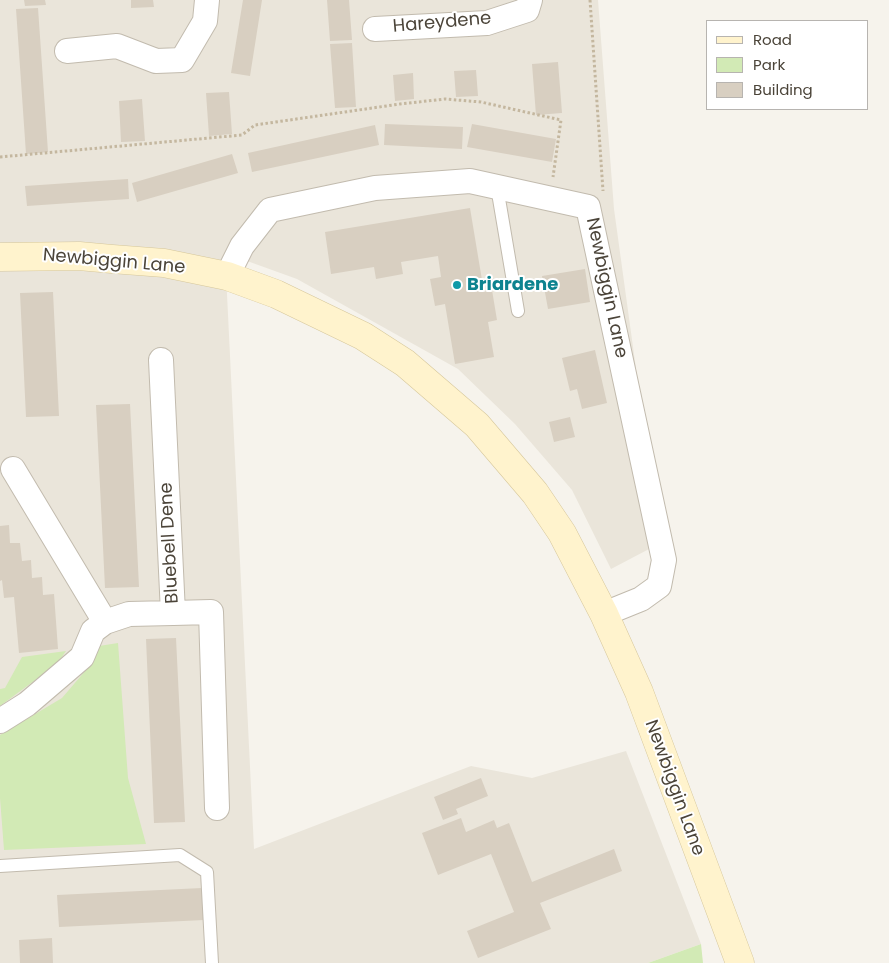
<!DOCTYPE html>
<style>
body{margin:0}
#map{position:relative;width:889px;height:963px;overflow:hidden;background:#f6f3ec;font-family:Poppins,sans-serif}
canvas{display:block}
.legend{position:absolute;left:706px;top:20px;width:162px;height:90px;box-sizing:border-box;background:#fff;border:1px solid #b7b4b0;margin:0;padding:6px 9px;list-style:none;font-size:15px;color:#4b4439}
.legend li{display:flex;align-items:center;gap:10px;height:25px}
.legend b{width:25px;border:1px solid #b7b4b0}
</style>
<div id="map">
<canvas width="889" height="963"></canvas>
<ul class="legend">
<li><b style="height:6px;background:#fff3cd"></b>Road</li>
<li><b style="height:14px;background:#d2eab5"></b>Park</li>
<li><b style="height:14px;background:#d8cfc1"></b>Building</li>
</ul>
</div>
<script>
const ctx = document.querySelector('canvas').getContext('2d');
ctx.lineJoin = 'round';
function fill(path, color) { ctx.fillStyle = color; ctx.fill(path, 'evenodd'); }
const shape = rows => new Path2D(rows.map(r => 'M' + r).join(''));
function trace(path, color, width, dash) { ctx.strokeStyle = color; ctx.lineWidth = width; ctx.lineCap = dash ? 'butt' : 'round'; ctx.setLineDash(dash || []); ctx.stroke(path); }
function write(font, color, halo, rows, align = 'center') {
  ctx.font = font + ' Poppins,sans-serif'; ctx.lineWidth = 4; ctx.setLineDash([]); ctx.textBaseline = 'middle'; ctx.strokeStyle = halo; ctx.fillStyle = color; for (const [text, x, y, turn = 0] of rows) {
    ctx.save(); ctx.translate(x, y); ctx.rotate((+turn || 0) * Math.PI / 180); ctx.textAlign = isNaN(turn) ? turn : align; if (halo) ctx.strokeText(text, 0, 0); ctx.fillText(text, 0, 0); ctx.restore();
  }
}
fill(shape([
 [0,0,598,0,614,209,637,376,670,538,611,569,572,490,515,424,458,369,297,279,225,253,254,849,471,766,532,778,626,751,701,944,648,963,0,963]
]), '#eae5da');
fill(shape([
 [118,643,128,778,146,844,4,850,0,798,0,735,62,698,86,670,99,646],
 [66,651,57,664,0,706,0,689,5,688,22,657],
 [701,944,703,963,648,963]
]), '#d2eab5');
fill(shape([
 [24,0,45,0,46,5,25,6],
 [131,0,153,0,154,7,131,8],
 [243,0,262,0,250,76,231,73],
 [327,0,349,0,352,40,330,41],
 [38,8,48,152,26,154,16,9],
 [352,43,356,107,335,108,330,44],
 [558,62,562,113,536,115,532,64],
 [476,70,478,96,456,97,454,71],
 [413,73,414,99,395,101,393,75],
 [229,92,232,134,209,136,206,93],
 [142,99,145,141,121,142,119,101],
 [385,124,463,127,462,149,384,145],
 [472,124,556,139,552,162,467,147],
 [375,125,379,145,252,172,248,153],
 [232,154,238,173,137,202,132,183],
 [128,179,129,199,27,206,25,186],
 [470,208,484,292,492,290,497,320,488,322,494,357,455,364,445,304,435,306,430,279,441,277,438,256,401,262,403,274,376,279,374,267,331,274,325,232],
 [585,269,590,302,548,309,542,276],
 [53,292,59,416,26,417,20,293],
 [595,350,607,403,582,409,577,389,570,391,562,358],
 [130,404,139,587,105,588,96,405],
 [570,417,575,437,554,442,549,422],
 [9,525,10,543,20,543,22,561,31,560,32,578,42,577,43,595,54,594,58,649,19,653,14,597,4,598,2,580,0,581,0,526],
 [176,638,185,822,154,823,146,639],
 [481,778,488,796,456,809,458,814,443,820,434,797],
 [461,818,466,832,494,820,497,828,509,823,532,882,614,849,622,871,540,903,551,929,478,958,467,931,514,912,491,854,438,875,422,833],
 [202,888,204,920,59,927,57,895],
 [52,938,53,963,20,963,19,940]
]), '#d8cfc1');
const lane = shape([
 [497,187,518,311],
 [0,866,180,855,207,872,212,963]
]);
const street = shape([
 [375,29,487,23,527,10,530,0],
 [67,51,117,46,156,61,182,60,205,21,207,0],
 [227,276,242,246,270,210,375,188,470,181,588,207,664,560,659,586,641,599,604,614],
 [161,360,173,613,211,612,217,808],
 [13,469,105,622],
 [0,721,27,704,82,657,93,631,105,622,129,614,173,613]
]);
const secondary = shape([
 [0,257,79,256,112,259,164,263,227,276,276,294,363,336,405,363,477,425,535,493,562,533,604,614,639,692,740,963]
]);
trace(lane, '#c2bbae', 14);
trace(street, '#c2bbae', 26);
trace(secondary, '#d6c79b', 29);
trace(shape([
 [590,0,603,191],
 [0,157,242,135,255,125,400,104,445,99,481,102,561,120,553,177]
]), '#c4b79f', 3, [2.5, 2.5]);
trace(lane, '#fff', 12);
trace(street, '#fff', 24);
trace(secondary, '#fff3cd', 28);
for (const [x, y, r, color] of [
 [457,285,5,"#0f9aa8"]
]) { const dot = new Path2D(); dot.arc(x, y, r, 0, 2 * Math.PI); ctx.fillStyle = color; ctx.fill(dot); trace(dot, '#fff', 2); }
write('18px', '#4b4439', '#fff', [
 ["Hareydene",442,23,-5],
 ["Newbiggin Lane",114,262,5],
 ["Newbiggin Lane",606,288,78],
 ["Bluebell Dene",170,543,-93],
 ["Newbiggin Lane",674,788,70]
]);
write('bold 18px', '#0d838f', '#fff', [
 ["Briardene",467,285]
], 'left');
</script>
